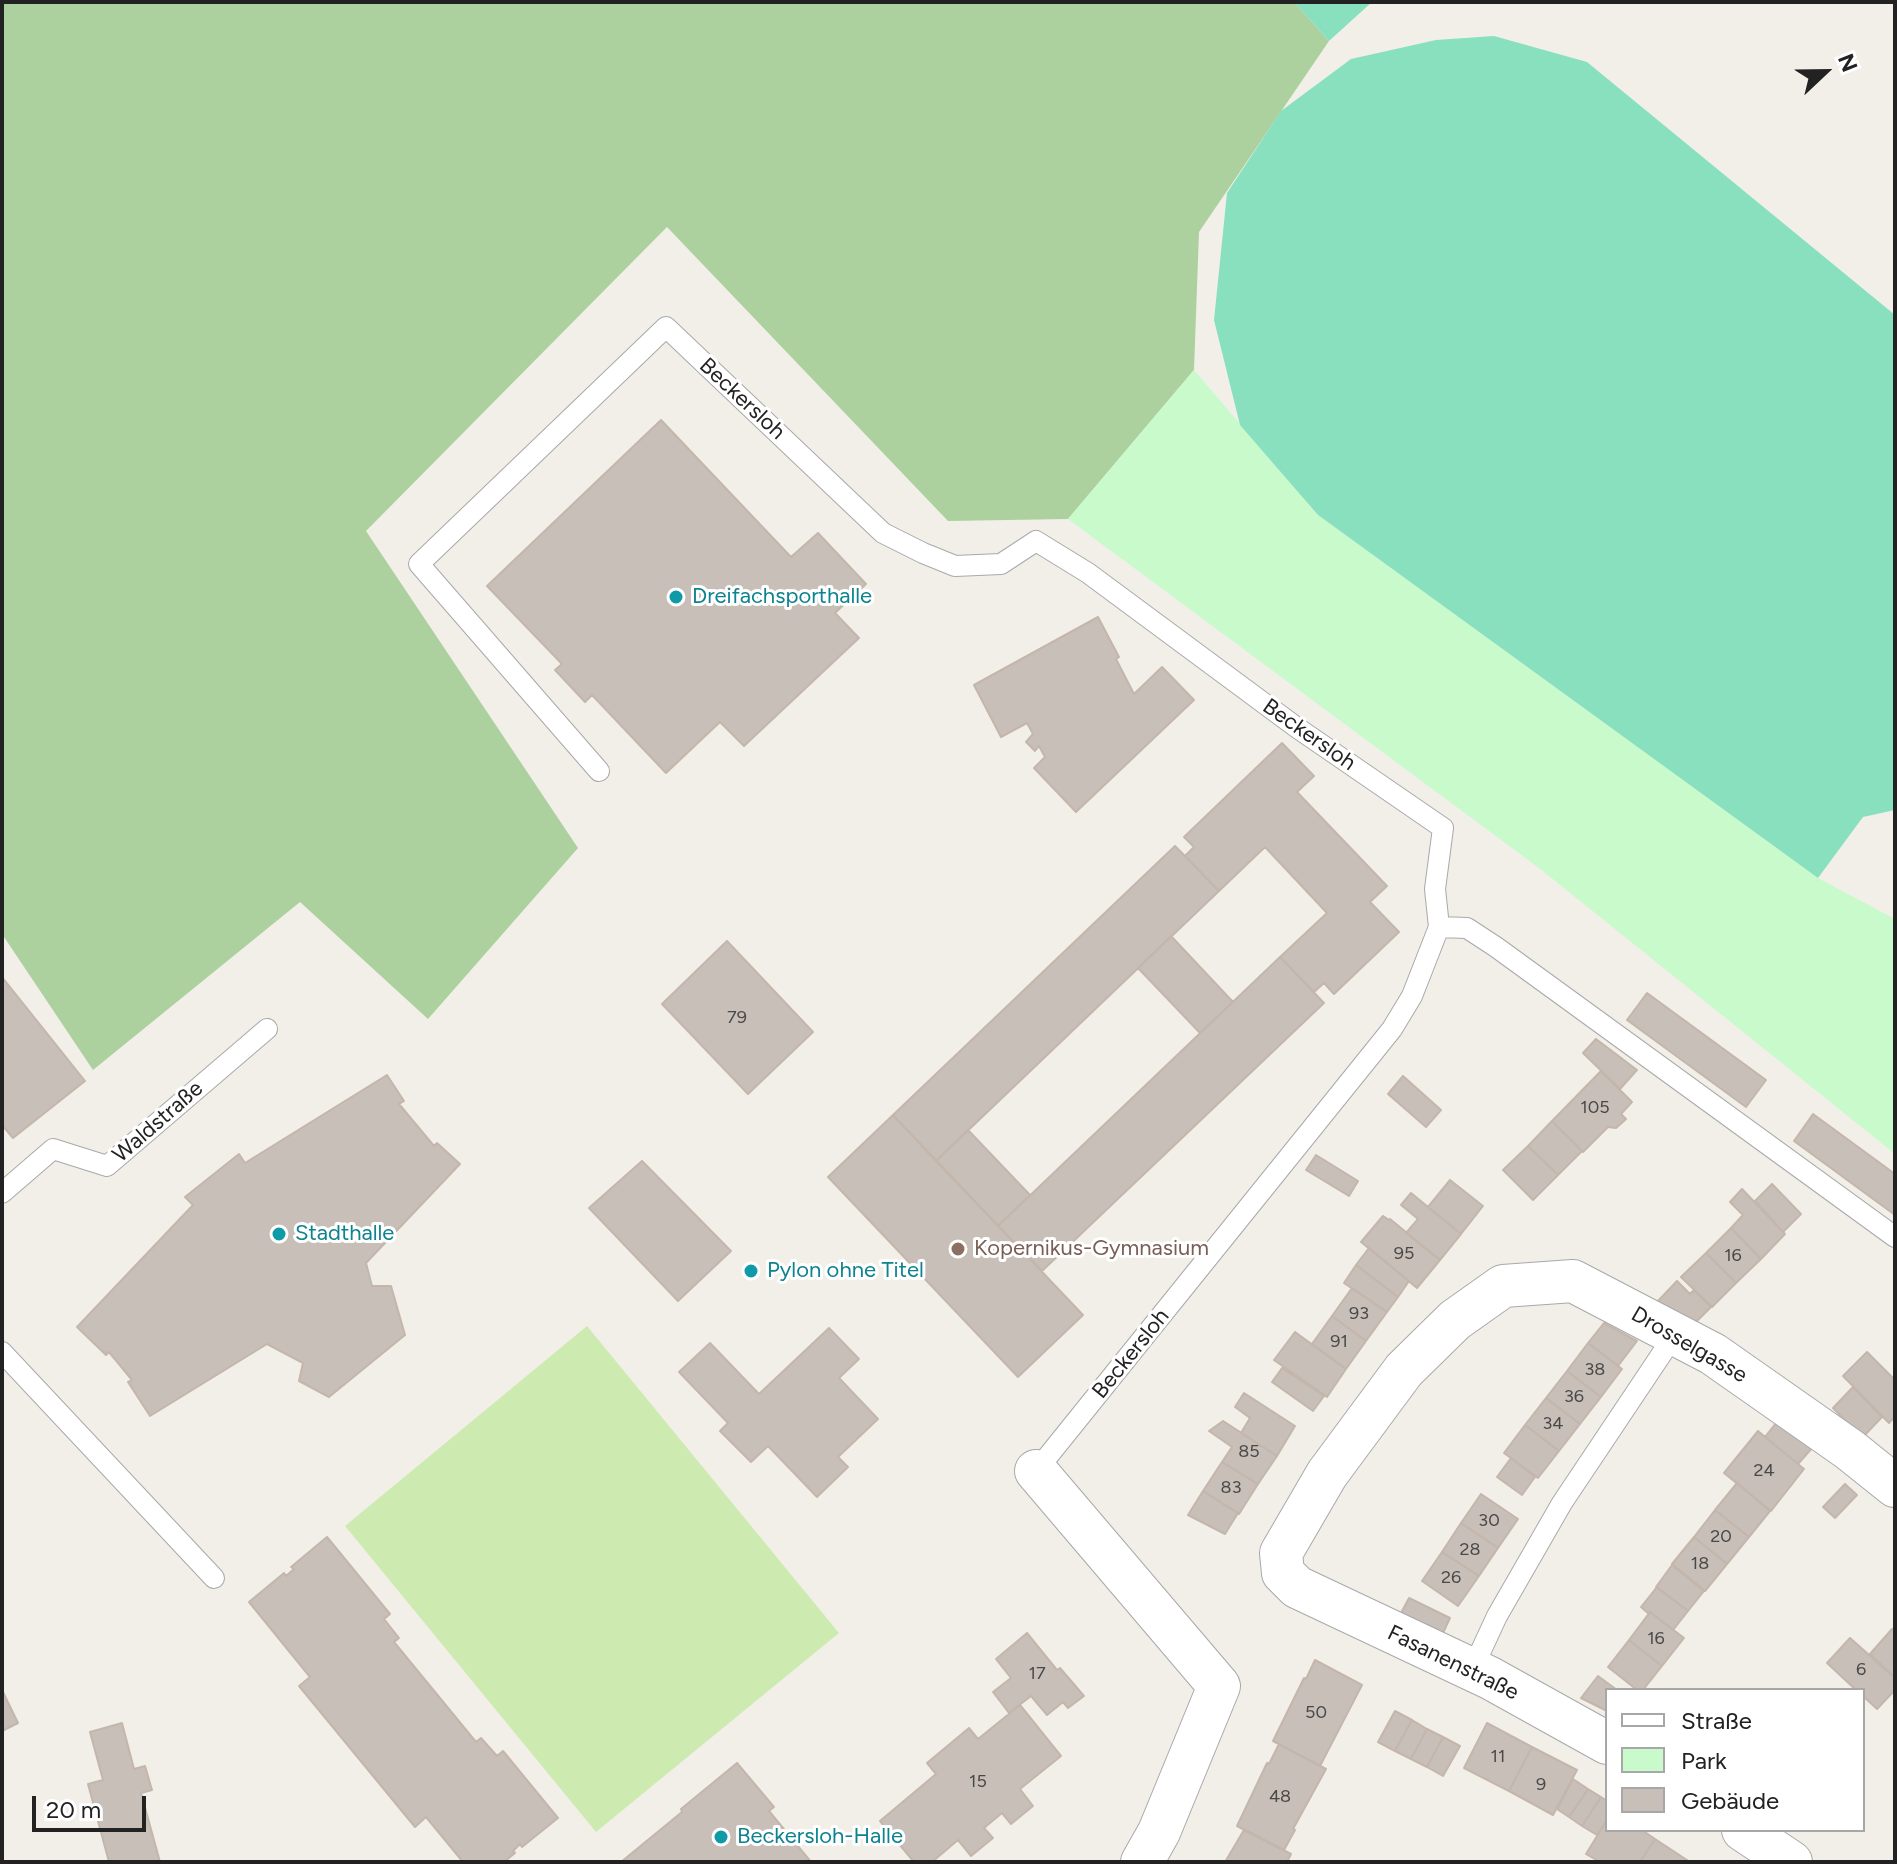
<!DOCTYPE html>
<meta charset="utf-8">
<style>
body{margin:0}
#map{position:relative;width:1897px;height:1864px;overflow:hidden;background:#f2efe9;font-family:Figtree,sans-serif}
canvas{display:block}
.frame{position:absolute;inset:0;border:4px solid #222;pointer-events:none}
.legend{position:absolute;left:1605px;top:1688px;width:260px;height:144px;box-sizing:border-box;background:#fff;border:2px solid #a7a7a7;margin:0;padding:10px 14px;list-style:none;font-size:24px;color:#222}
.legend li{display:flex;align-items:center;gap:16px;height:40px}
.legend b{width:40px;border:2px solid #a7a7a7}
.north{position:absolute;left:1785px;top:32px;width:80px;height:80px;-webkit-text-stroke:6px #fff;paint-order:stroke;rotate:68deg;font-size:22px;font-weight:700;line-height:32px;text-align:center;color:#222}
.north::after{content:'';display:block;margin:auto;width:28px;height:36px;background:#222;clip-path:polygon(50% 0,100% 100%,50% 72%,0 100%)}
.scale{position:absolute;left:32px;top:1796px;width:114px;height:36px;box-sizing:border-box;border:4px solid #222;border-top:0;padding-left:10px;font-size:24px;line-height:28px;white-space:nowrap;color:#222;-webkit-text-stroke:6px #fff;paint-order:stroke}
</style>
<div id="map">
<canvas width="1897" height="1864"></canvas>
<div class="frame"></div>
<ul class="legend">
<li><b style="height:10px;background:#fff"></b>Straße</li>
<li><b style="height:22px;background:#c8facc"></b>Park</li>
<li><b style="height:22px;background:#c7bfb8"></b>Gebäude</li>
</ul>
<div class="north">N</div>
<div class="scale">20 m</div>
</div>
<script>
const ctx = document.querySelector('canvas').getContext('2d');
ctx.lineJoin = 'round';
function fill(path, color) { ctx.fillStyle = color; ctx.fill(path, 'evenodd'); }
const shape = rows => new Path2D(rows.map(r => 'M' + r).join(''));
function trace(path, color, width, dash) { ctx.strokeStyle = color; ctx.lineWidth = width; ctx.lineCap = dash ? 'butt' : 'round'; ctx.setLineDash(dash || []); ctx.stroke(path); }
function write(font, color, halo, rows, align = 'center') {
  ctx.font = font + ' Figtree,sans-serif'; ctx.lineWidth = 6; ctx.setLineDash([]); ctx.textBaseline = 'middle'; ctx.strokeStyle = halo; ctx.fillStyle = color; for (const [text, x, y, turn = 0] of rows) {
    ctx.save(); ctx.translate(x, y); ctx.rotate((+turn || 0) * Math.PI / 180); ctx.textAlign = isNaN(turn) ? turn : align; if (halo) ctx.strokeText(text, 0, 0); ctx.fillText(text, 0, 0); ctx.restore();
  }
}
fill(shape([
 [587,1326,839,1633,596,1832,345,1526]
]), '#cdebb0');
fill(shape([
 [2,2,1294,2,1329,41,1199,232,1194,370,1068,519,948,521,667,227,366,531,578,848,428,1019,300,902,93,1070,2,934]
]), '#add19e');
fill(shape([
 [1194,370,1318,515,1818,878,1895,919,1895,1154,1539,868,1068,519]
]), '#c8facc');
fill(shape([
 [1294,2,1372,2,1329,41],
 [1494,36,1587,62,1895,315,1895,810,1863,817,1818,878,1318,515,1240,425,1214,320,1227,193,1281,111,1351,59,1436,40]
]), '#88e0be');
const building = shape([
 [661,420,791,557,818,533,866,584,835,613,859,638,744,746,720,722,666,773,592,695,585,702,555,670,562,664,487,586,661,420],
 [1098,617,1119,657,1116,659,1134,694,1162,667,1194,700,1076,812,1034,768,1045,757,1039,746,1035,751,1026,742,1033,734,1027,723,1001,737,974,685,1098,617],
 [1282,743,1314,776,1297,792,1387,886,1370,902,1399,932,1334,994,1324,983,1314,992,1280,957,1327,913,1265,847,1219,891,1185,856,1194,847,1184,837,1282,743],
 [1175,846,1219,891,936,1161,893,1115,1175,846],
 [1171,936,1233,1002,1200,1033,1138,968,1171,936],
 [727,941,813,1032,748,1094,662,1004,727,941],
 [1280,957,1324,1003,1042,1271,998,1226,1280,957],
 [2,977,85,1081,13,1138,2,1125,2,977],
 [1647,993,1766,1080,1746,1107,1627,1020,1647,993],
 [1596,1039,1637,1070,1620,1089,1583,1053,1596,1039],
 [1601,1071,1632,1102,1621,1114,1626,1119,1616,1128,1608,1127,1583,1152,1552,1121,1601,1071],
 [387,1075,404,1101,399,1104,434,1146,437,1143,460,1164,366,1263,372,1286,391,1286,405,1335,329,1397,299,1381,303,1363,267,1344,150,1416,128,1382,132,1380,109,1352,106,1355,77,1327,193,1205,185,1197,239,1154,245,1163,387,1075],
 [1403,1076,1441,1110,1426,1127,1388,1094,1403,1076],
 [1813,1114,1895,1174,1895,1215,1794,1141,1813,1114],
 [893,1115,1083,1315,1018,1377,828,1177,893,1115],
 [1552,1121,1582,1151,1558,1175,1528,1146,1552,1121],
 [968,1130,1030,1195,998,1226,936,1161,968,1130],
 [1528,1146,1558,1175,1533,1200,1503,1170,1528,1146],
 [1316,1155,1358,1181,1349,1196,1306,1170,1316,1155],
 [642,1161,731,1251,678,1301,589,1208,642,1161],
 [1450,1180,1483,1206,1461,1234,1428,1207,1450,1180],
 [1772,1184,1801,1214,1783,1232,1755,1201,1772,1184],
 [1742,1189,1785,1234,1761,1259,1731,1228,1743,1215,1730,1202,1742,1189],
 [1411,1193,1461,1234,1440,1260,1406,1233,1418,1219,1401,1205,1411,1193],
 [1383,1216,1389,1220,1390,1219,1440,1260,1417,1288,1361,1242,1383,1216],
 [1731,1228,1761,1259,1736,1283,1706,1253,1731,1228],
 [1369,1248,1409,1281,1398,1297,1356,1265,1369,1248],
 [1706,1253,1736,1283,1712,1307,1681,1277,1706,1253],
 [1356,1265,1398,1297,1387,1312,1344,1283,1356,1265],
 [1677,1281,1690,1294,1694,1290,1711,1307,1694,1324,1657,1302,1677,1281],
 [1352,1288,1387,1312,1366,1341,1332,1316,1352,1288],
 [1332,1316,1366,1341,1346,1369,1312,1344,1332,1316],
 [1604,1323,1637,1341,1618,1366,1588,1343,1604,1323],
 [829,1328,859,1359,839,1378,878,1419,838,1457,848,1467,817,1497,768,1446,751,1462,720,1431,728,1423,679,1372,710,1343,759,1394,829,1328],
 [1295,1332,1346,1369,1327,1397,1274,1360,1295,1332],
 [1588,1343,1622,1369,1601,1397,1567,1371,1588,1343],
 [1867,1352,1895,1380,1895,1416,1889,1423,1843,1376,1867,1352],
 [1282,1368,1324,1396,1313,1411,1272,1382,1282,1368],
 [1567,1371,1601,1397,1580,1424,1546,1398,1567,1371],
 [1853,1387,1882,1417,1862,1438,1833,1408,1853,1387],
 [1244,1393,1295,1426,1277,1456,1241,1433,1250,1418,1235,1407,1244,1393],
 [1546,1398,1580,1424,1559,1451,1525,1425,1546,1398],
 [1223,1421,1277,1456,1258,1484,1222,1462,1232,1447,1209,1431,1223,1421],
 [1776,1423,1812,1448,1798,1464,1765,1437,1776,1423],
 [1525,1425,1559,1451,1538,1478,1504,1453,1525,1425],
 [1758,1431,1804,1469,1771,1511,1724,1473,1758,1431],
 [1511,1458,1535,1477,1522,1495,1497,1477,1511,1458],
 [1222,1462,1258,1484,1239,1514,1203,1491,1222,1462],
 [1737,1483,1770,1511,1749,1537,1715,1510,1737,1483],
 [1845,1484,1857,1495,1835,1518,1823,1507,1845,1484],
 [1203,1491,1238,1513,1225,1534,1188,1515,1203,1491],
 [1481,1494,1518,1519,1498,1548,1461,1523,1481,1494],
 [1715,1510,1749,1537,1727,1564,1694,1537,1715,1510],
 [1461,1523,1498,1548,1479,1576,1442,1552,1461,1523],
 [327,1537,390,1614,384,1619,399,1638,394,1642,476,1742,481,1738,497,1756,503,1751,558,1818,522,1847,520,1844,513,1851,515,1853,504,1862,463,1862,426,1817,415,1827,299,1686,310,1677,249,1602,284,1573,286,1576,294,1569,291,1567,327,1537],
 [1694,1537,1727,1564,1705,1591,1672,1564,1694,1537],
 [1442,1552,1479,1576,1458,1606,1422,1581,1442,1552],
 [1672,1565,1704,1591,1688,1611,1656,1587,1672,1565],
 [1657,1587,1688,1611,1673,1630,1650,1612,1649,1614,1641,1607,1657,1587],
 [1409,1598,1450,1618,1443,1633,1401,1613,1409,1598],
 [1650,1612,1684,1638,1662,1666,1629,1640,1650,1612],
 [1892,1629,1895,1631,1895,1678,1870,1654,1892,1629],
 [1027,1633,1057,1670,1060,1668,1084,1696,1068,1708,1063,1702,1047,1715,1031,1696,1009,1713,993,1692,1011,1678,996,1659,1027,1633],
 [1850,1638,1895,1678,1895,1690,1877,1709,1863,1696,1863,1690,1856,1690,1827,1663,1850,1638],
 [1629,1640,1662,1666,1643,1690,1637,1690,1608,1667,1629,1640],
 [1315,1660,1362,1685,1320,1766,1273,1741,1304,1678,1306,1679,1315,1660],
 [1598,1676,1617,1690,1607,1690,1607,1711,1581,1698,1598,1676],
 [2,1690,18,1723,2,1731,2,1690],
 [1020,1705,1061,1756,1020,1789,1033,1806,1011,1824,1002,1813,984,1828,993,1838,971,1856,958,1840,932,1862,914,1862,880,1821,936,1774,927,1763,969,1728,978,1739,1020,1705],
 [1395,1711,1412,1720,1395,1751,1378,1742,1395,1711],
 [1412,1720,1427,1729,1411,1759,1395,1751,1412,1720],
 [122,1723,134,1769,145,1766,152,1790,141,1793,160,1862,109,1862,88,1784,103,1780,90,1732,122,1723],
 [1487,1723,1532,1747,1509,1791,1464,1768,1487,1723],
 [1427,1729,1443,1737,1427,1767,1411,1759,1427,1729],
 [1443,1737,1460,1746,1443,1776,1427,1767,1443,1737],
 [1279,1744,1326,1769,1293,1829,1295,1830,1284,1850,1237,1826,1267,1763,1269,1764,1279,1744],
 [1532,1747,1577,1770,1553,1815,1509,1791,1532,1747],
 [737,1763,774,1807,769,1811,811,1862,621,1862,682,1812,681,1809,737,1763],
 [1573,1779,1588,1789,1569,1817,1557,1809,1573,1779],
 [1588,1789,1601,1797,1582,1826,1569,1817,1588,1789],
 [1601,1797,1607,1801,1607,1820,1597,1835,1582,1826,1601,1797],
 [1607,1820,1607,1830,1642,1830,1655,1839,1640,1862,1600,1862,1586,1854,1607,1820],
 [1244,1830,1291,1854,1287,1862,1225,1862,1244,1830],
 [1655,1839,1690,1862,1640,1862,1655,1839]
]);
fill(building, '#c7bfb8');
trace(building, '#c4b6ab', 2);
const service = shape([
 [599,771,419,564,666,327,883,533,923,553,955,566,1001,564,1036,541,1088,573,1296,727,1443,828,1435,889,1439,927,1412,996,1392,1029,1036,1471],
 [1439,927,1467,928,1496,947,1895,1237],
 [2,1193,53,1149,107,1166,267,1029],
 [2,1352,214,1578],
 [1472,1670,1497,1616,1562,1503,1675,1334]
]);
const minor = shape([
 [1036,1471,1219,1686,1159,1832,1142,1862],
 [1607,1743,1490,1678,1297,1587,1283,1573,1281,1553,1327,1474,1404,1370,1455,1320,1503,1286,1573,1281,1713,1354,1850,1450,1895,1486],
 [1743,1830,1791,1862]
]);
trace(service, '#a9a9a9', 22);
trace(minor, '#a9a9a9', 44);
trace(service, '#fff', 20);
trace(minor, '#fff', 42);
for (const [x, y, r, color] of [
 [676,597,8,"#0f9aa8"],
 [279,1234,8,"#0f9aa8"],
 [958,1249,8,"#8d6e63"],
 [751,1271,8,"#0f9aa8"],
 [721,1837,8,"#0f9aa8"]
]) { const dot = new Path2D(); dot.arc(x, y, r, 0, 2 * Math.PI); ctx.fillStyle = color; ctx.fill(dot); trace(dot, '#fff', 3); }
write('18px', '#4b4948', null, [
 ["79",737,1018],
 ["105",1595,1108],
 ["95",1404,1254],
 ["16",1733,1256],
 ["93",1359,1314],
 ["91",1339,1342],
 ["38",1595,1370],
 ["36",1574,1397],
 ["34",1553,1424],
 ["85",1249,1452],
 ["24",1764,1471],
 ["83",1231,1488],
 ["30",1489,1521],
 ["20",1721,1537],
 ["28",1470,1550],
 ["18",1700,1564],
 ["26",1451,1578],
 ["16",1656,1639],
 ["6",1861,1670],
 ["17",1037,1674],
 ["50",1316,1713],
 ["11",1498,1757],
 ["15",978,1782],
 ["9",1541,1785],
 ["48",1280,1797]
]);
write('22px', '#222', '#fff', [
 ["Beckersloh",742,399,43],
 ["Beckersloh",1309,735,35],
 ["Waldstraße",158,1122,-41],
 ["Drosselgasse",1689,1345,30],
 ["Beckersloh",1131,1354,-51],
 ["Fasanenstraße",1453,1663,26]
]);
write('22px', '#0d838f', '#fff', [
 ["Dreifachsporthalle",692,597],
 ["Stadthalle",295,1234],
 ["Pylon ohne Titel",767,1271],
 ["Beckersloh-Halle",737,1837]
], 'left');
write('22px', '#785e54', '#fff', [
 ["Kopernikus-Gymnasium",974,1249]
], 'left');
</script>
